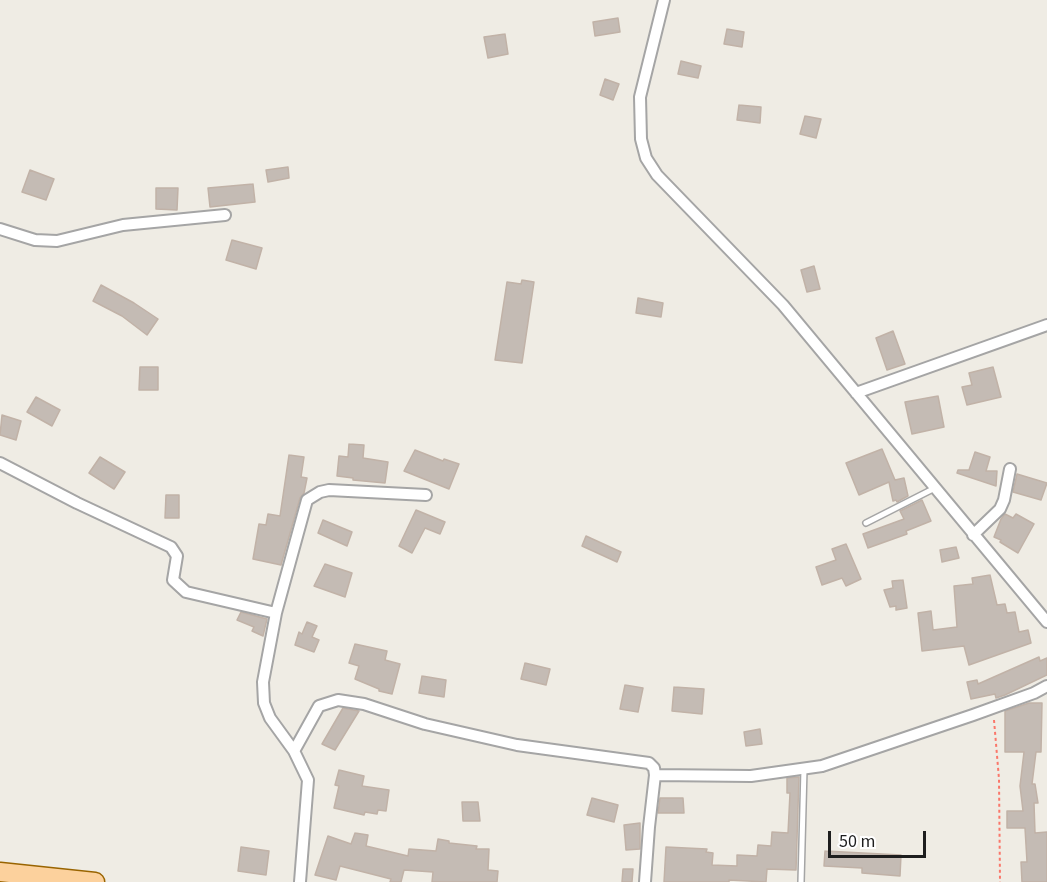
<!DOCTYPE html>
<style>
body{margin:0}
#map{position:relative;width:1047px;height:882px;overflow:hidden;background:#efece4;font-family:"Source Sans 3",sans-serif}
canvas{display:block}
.scale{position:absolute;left:828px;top:831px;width:98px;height:27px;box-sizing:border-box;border:3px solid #1e1e1e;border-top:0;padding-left:8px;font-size:18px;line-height:21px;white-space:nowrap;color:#1e1e1e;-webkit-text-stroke:4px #fff;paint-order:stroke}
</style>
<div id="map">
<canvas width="1047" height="882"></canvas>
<div class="scale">50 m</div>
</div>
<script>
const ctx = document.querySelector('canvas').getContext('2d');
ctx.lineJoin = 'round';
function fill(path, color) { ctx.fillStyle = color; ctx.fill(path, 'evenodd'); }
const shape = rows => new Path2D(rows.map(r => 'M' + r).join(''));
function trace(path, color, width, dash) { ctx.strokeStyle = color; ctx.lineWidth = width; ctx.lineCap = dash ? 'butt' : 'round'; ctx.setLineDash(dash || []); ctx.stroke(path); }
const building = shape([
 [618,18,620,32,595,36,593,22,618,18],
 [727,29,744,32,742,47,724,44,727,29],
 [505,34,508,54,488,58,484,37,505,34],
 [681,61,701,66,698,78,678,74,681,61],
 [605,79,619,84,613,100,600,95,605,79],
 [739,105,761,107,760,123,737,120,739,105],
 [805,116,821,119,816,138,800,134,805,116],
 [288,167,289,178,268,182,266,170,288,167],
 [30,170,54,179,46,200,22,192,30,170],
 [253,184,255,202,210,207,208,188,253,184],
 [156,188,178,188,177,210,156,209,156,188],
 [232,240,262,248,256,269,226,260,232,240],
 [814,266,820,289,807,292,801,270,814,266],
 [522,280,534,282,522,363,495,360,507,282,521,284,522,280],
 [101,285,134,303,158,319,147,335,122,316,93,301,101,285],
 [638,298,663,303,661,317,636,313,638,298],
 [893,331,905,364,887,370,876,338,893,331],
 [140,367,158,367,158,390,139,390,140,367],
 [993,367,1001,397,967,405,962,387,972,385,969,373,993,367],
 [938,396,944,427,912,434,905,402,938,396],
 [36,397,60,410,52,426,27,412,36,397],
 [2,415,21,421,16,440,0,435,2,415],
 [349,444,364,445,363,458,388,462,385,483,353,480,353,478,337,476,339,456,348,457,349,444],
 [882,449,895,480,904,478,908,496,897,502,896,500,893,501,889,482,859,495,846,463,882,449],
 [415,450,443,461,444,459,459,464,449,489,404,471,415,450],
 [975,452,990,457,986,471,997,471,996,486,957,473,958,470,969,470,975,452],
 [289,455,304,457,301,477,307,478,304,493,300,498,281,565,253,559,259,524,266,525,268,514,280,516,289,455],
 [100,457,125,472,114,489,89,473,100,457],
 [1017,474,1047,483,1041,500,1013,492,1017,474],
 [166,495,179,495,179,518,165,518,166,495],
 [922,500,931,521,906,531,907,534,868,548,863,534,904,519,900,511,922,500],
 [416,510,445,522,440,534,425,528,412,553,399,546,416,510],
 [1005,514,1013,518,1016,514,1034,524,1018,553,1000,542,1001,540,994,537,1001,519,1005,514],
 [323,520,352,532,347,546,318,533,323,520],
 [586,536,621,552,617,562,582,546,586,536],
 [846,544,861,579,846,586,842,578,822,585,816,567,836,560,832,549,846,544],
 [956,547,959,558,942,562,940,550,956,547],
 [325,564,352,573,345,597,314,586,325,564],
 [990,575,997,605,1005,604,1007,613,1015,612,1019,632,1028,630,1031,643,969,665,964,646,922,651,918,613,931,611,933,630,957,627,954,586,973,584,972,578,990,575],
 [903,580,907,608,896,610,896,606,890,607,884,590,893,588,892,581,903,580],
 [241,612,267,619,263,636,252,631,254,627,237,620,241,612],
 [307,622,317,626,312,637,319,640,314,652,295,645,299,632,302,634,307,622],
 [355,644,387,651,385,660,400,664,392,694,379,691,379,689,355,679,359,666,349,663,355,644],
 [1039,657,1040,661,1047,658,1047,675,1005,695,996,698,995,694,971,699,967,682,977,680,978,684,1039,657],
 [525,663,550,669,546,685,521,679,525,663],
 [422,676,446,680,444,697,419,693,422,676],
 [625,685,643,688,638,712,620,709,625,685],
 [674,687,704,689,702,714,672,711,674,687],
 [1029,703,1042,703,1041,752,1036,752,1032,784,1035,784,1038,803,1034,803,1035,833,1047,832,1047,882,1022,882,1021,862,1027,862,1025,828,1007,828,1007,811,1023,811,1020,786,1024,752,1005,752,1005,711,1029,703],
 [343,708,359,711,335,750,322,744,343,708],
 [760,729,762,744,746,746,744,732,760,729],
 [339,770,364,776,362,786,389,790,386,811,378,810,377,814,365,812,364,815,334,808,339,786,335,785,339,770],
 [799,777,796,870,767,869,766,882,729,880,729,882,664,882,666,847,707,849,706,852,713,853,712,865,737,866,737,855,757,856,758,845,771,846,772,832,788,833,790,793,787,793,787,778,799,777],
 [592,798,618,805,614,822,587,815,592,798],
 [660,798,683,798,684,813,658,813,660,798],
 [462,802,478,802,480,821,463,821,462,802],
 [640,823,640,849,626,850,624,825,640,823],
 [355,833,368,835,366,846,408,856,409,849,436,851,438,839,449,841,449,843,477,846,476,849,489,849,488,870,498,871,497,882,432,882,433,872,404,870,401,882,390,882,391,879,340,866,336,880,315,875,328,836,351,844,355,833],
 [241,847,269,851,266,875,238,871,241,847],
 [825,851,901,855,900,876,862,873,862,868,824,866,825,851],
 [623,869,633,869,632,882,622,882,623,869]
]);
fill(building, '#c4bbb4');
trace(building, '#c1b2a7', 1.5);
const service = shape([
 [866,523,935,488],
 [801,882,804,769]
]);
const minor = shape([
 [664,0,640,97,641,139,646,158,657,175,783,305,1047,622],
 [0,229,35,240,57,241,123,225,225,215],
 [856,393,1047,325],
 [0,463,77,503,171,547,177,556,173,580,186,592,276,613],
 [973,535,1000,509,1004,500,1010,469],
 [294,751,319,706,338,700,364,704,425,724,517,745,649,763,654,768,655,775,649,827,645,882],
 [655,775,751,776,822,766,973,715,1034,693,1047,686],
 [300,882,308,780,294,751,270,718,264,703,263,682,276,613,307,500,320,492,329,490,426,495]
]);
const primary = shape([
 [0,872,95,882]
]);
trace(service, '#a5a5a5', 8);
trace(minor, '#a5a5a5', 14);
trace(primary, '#996400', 21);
trace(shape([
 [994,720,999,779,1000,882]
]), '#fa776a', 2, [3, 3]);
trace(service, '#fff', 5);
trace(minor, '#fff', 10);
trace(primary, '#fcd19d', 18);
</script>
